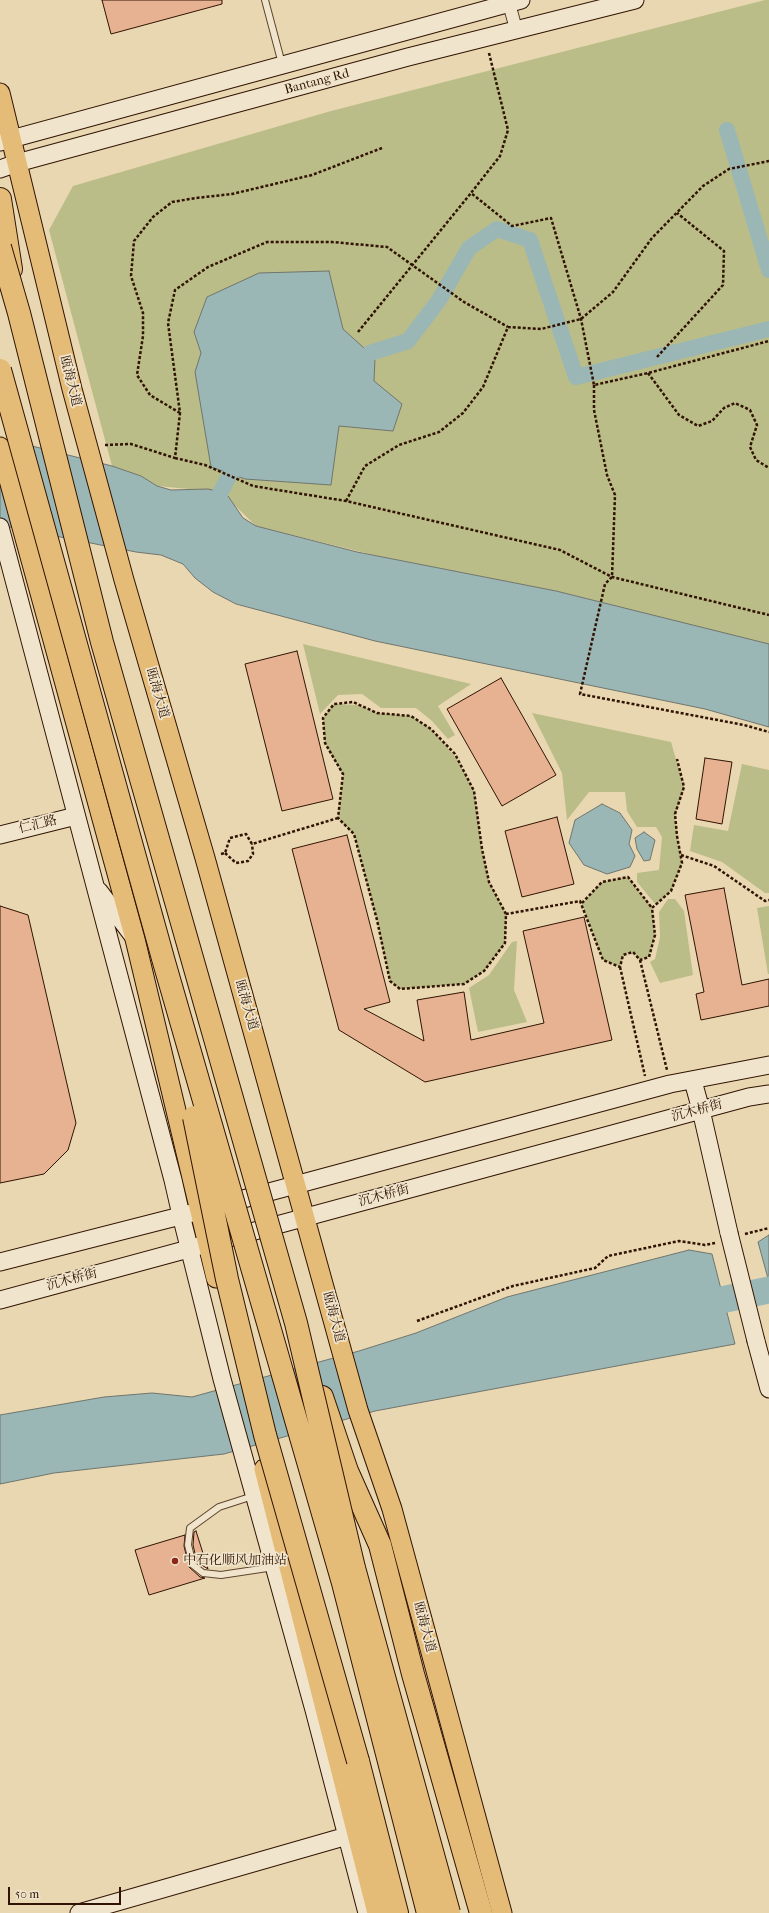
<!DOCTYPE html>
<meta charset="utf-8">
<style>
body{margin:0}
#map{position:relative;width:769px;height:1913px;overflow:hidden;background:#e8d7b1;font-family:"IM FELL French Canon",serif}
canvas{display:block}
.scale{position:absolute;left:8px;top:1887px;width:113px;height:18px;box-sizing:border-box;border:2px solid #301302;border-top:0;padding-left:5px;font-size:12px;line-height:14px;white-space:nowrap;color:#301302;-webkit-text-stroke:3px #f0e5cc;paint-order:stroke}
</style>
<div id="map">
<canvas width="769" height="1913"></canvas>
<div class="scale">50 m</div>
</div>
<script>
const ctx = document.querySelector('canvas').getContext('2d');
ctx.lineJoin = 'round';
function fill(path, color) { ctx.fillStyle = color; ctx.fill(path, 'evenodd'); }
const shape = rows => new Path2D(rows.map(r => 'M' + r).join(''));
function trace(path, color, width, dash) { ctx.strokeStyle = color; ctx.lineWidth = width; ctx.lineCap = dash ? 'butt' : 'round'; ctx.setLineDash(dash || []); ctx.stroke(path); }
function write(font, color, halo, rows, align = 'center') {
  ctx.font = font + ' "IM FELL French Canon","Noto Serif SC",serif'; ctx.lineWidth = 3.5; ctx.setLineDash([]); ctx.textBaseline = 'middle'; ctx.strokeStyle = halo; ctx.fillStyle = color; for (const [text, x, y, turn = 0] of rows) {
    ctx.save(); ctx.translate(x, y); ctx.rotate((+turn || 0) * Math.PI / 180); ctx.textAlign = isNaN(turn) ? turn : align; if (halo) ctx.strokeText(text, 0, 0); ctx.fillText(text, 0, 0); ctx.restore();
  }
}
fill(shape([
 [765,0,769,0,769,645,556,591,382,557,256,526,221,492,157,486,141,476,112,466,49,230,73,186,331,111],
 [303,644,471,684,438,706,455,735,448,739,432,721,416,708,381,708,362,694,338,695,320,714],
 [334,704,358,705,377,713,411,716,431,729,457,759,474,791,482,849,489,882,506,914,505,943,484,971,464,984,400,989,390,981,377,920,354,834,338,818,343,775,325,743,323,718],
 [532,713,671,742,684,787,675,815,677,836,682,863,671,891,656,905,637,882,637,873,659,870,662,837,656,827,637,827,627,811,625,792,589,792,567,820,562,773],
 [742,764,769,770,769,893,765,893,722,862,690,851,694,825,728,831],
 [628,877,652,908,655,935,649,957,640,960,633,952,623,955,620,967,603,960,582,904,602,882],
 [668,899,675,899,684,911,693,975,660,983,650,962,655,959,660,937,659,912],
 [769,906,769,974,768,974,757,908],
 [517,941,514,990,527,1022,478,1032,469,988,489,975,512,942]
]), '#bbbd88');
const water = shape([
 [329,271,343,329,375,358,374,381,402,404,393,431,339,426,331,485,245,479,211,467,195,372,201,353,194,332,207,297,259,273,329,271],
 [0,438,112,466,141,476,157,486,171,490,208,489,221,492,228,496,243,518,256,526,357,552,556,591,769,644,769,727,705,709,375,641,236,604,213,592,195,578,183,564,161,555,136,552,0,525,0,438],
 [602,804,620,813,632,830,629,844,635,856,630,867,607,874,584,865,569,843,575,820,602,804],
 [644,832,655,840,650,860,644,861,637,849,635,838,644,832],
 [769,1235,769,1282,758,1242,769,1235],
 [689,1250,712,1254,735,1344,375,1411,224,1454,54,1473,0,1484,0,1415,104,1397,152,1393,192,1397,359,1351,416,1333,507,1297,689,1250]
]);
fill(water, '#9ab7b5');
trace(water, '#70756d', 1);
trace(shape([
 [727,130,769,270],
 [354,367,370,353,408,341,439,300,469,248,497,229,530,240,576,377,769,329],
 [211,511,230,474,247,459]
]), '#9ab7b5', 16);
trace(shape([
 [688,1307,769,1290]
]), '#9ab7b5', 27);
const building = shape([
 [102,0,222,0,222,4,111,34,102,0],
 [297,651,333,799,282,811,245,664,297,651],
 [501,678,556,775,502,806,447,709,501,678],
 [705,758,732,762,722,824,696,819,705,758],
 [557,817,574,884,522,897,505,831,557,817],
 [347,835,390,1002,364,1009,424,1041,417,1000,464,992,471,1040,544,1023,523,931,584,917,612,1040,425,1082,339,1030,292,849,347,835],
 [724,888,742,985,769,979,769,1006,701,1020,696,994,704,992,685,895,724,888],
 [0,906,28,915,76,1123,68,1150,44,1174,0,1183,0,906],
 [196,1531,208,1569,197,1562,193,1545,194,1532,196,1531],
 [185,1535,184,1546,189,1567,200,1577,205,1578,149,1595,135,1550,185,1535]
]);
fill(building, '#e7b292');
trace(building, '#301302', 1);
const lane = shape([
 [265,0,282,64],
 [253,1496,219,1507,190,1528,188,1545,193,1565,203,1573,221,1575,274,1567]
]);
const street = shape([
 [508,0,516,29]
]);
const secondary = shape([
 [0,142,521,0],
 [0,169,17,163,408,57,635,0],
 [0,527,173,1180,181,1215,222,1379,314,1710,367,1913],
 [0,835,76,816],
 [99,891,133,936],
 [693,1081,701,1110,729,1233],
 [221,1205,670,1084,769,1065],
 [0,1262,192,1213],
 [0,1300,749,1097,769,1094],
 [756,1341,769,1389],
 [79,1913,347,1836]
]);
const primary = shape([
 [0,93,72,389,124,580,205,858,358,1410,392,1509,502,1913],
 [0,447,135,939,216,1278],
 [264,1469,377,1913]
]);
const highway = shape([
 [0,199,11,269],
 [322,1397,347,1471,380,1545,413,1674,481,1913],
 [358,1761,397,1913]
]);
trace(lane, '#5e442e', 8);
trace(street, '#5e442e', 14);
trace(secondary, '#301302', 19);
trace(primary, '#301302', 21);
trace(highway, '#301302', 24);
trace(shape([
 [489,53,508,130,500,156,471,193,512,226,551,218,581,319,594,385,648,373,769,341],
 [358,332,471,193],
 [657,357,723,285,724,251,677,213],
 [648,373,679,415,698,426,712,421,724,408,735,403,750,410,757,425,750,447,756,460,769,468],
 [594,385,594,410,607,475,615,495,612,577,605,584,580,694,744,725,769,732],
 [180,413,150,395,137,375,143,336,143,313,131,276,134,241,153,217,172,202,196,198,232,194,312,175,382,148],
 [105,445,131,444,175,458,180,413,168,323,175,290,208,267,267,242,332,242,387,247,464,302,508,327],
 [175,458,205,465,253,486,346,501,560,550,612,577,769,615],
 [346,501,365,466,399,445,439,432,463,413,483,387,508,327,541,329,581,319,613,292,652,238,703,186,729,169,769,161],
 [225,853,236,863,248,861,253,854,252,844],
 [221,854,225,853,230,838,246,834,252,844,338,818],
 [681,855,714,866,765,901,769,900],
 [582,903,602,882,628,877,652,908],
 [506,914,489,882,482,849,474,791,455,754,431,729,411,716,377,713,353,702,334,704,323,718,325,743,343,774,338,818,354,834,377,920,390,981,400,989,464,984,484,971,505,943,506,914,580,901,603,960,620,967,623,955,633,952,640,960,649,957,655,935,652,908,671,891,682,863,677,836,675,814,684,787,677,759],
 [640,960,667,1070],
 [620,967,645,1076],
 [745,1234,769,1228],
 [417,1321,513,1286,595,1268,608,1256,679,1241,705,1245,715,1243]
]), '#301302', 2.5, [3, 2]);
trace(lane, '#f0e5cc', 6);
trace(street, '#f0e5cc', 12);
trace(secondary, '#f0e5cc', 17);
trace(primary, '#e4bc78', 19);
trace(highway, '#e4bc78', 22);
const secondaryBridge = shape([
 [729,1233,756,1341]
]);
const highwayBridge = shape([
 [0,247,19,313,102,642,296,1323,354,1568,449,1913],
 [0,370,164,962,343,1583,428,1913],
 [194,1117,227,1279,265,1435,358,1761]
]);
trace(secondaryBridge, '#301302', 19, []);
trace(highwayBridge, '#301302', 24, []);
trace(secondaryBridge, '#f0e5cc', 17);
trace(highwayBridge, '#e4bc78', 22);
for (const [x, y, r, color] of [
 [175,1561,4,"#8f2418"]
]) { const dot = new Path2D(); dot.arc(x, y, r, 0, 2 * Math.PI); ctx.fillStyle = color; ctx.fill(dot); trace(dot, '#f0e5cc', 1.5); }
write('13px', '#301302', '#f0e5cc', [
 ["Bantang Rd",317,82,-15],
 ["瓯海大道",70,381,76],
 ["瓯海大道",157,693,74],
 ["仁汇路",38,825,-14],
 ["瓯海大道",246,1005,74],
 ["沉木桥街",697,1111,-15],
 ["沉木桥街",384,1196,-15],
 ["沉木桥街",72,1280,-15],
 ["瓯海大道",333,1317,75],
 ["瓯海大道",424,1627,75]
]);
write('13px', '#301302', '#f0e5cc', [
 ["中石化顺风加油站",183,1561]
], 'left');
</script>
